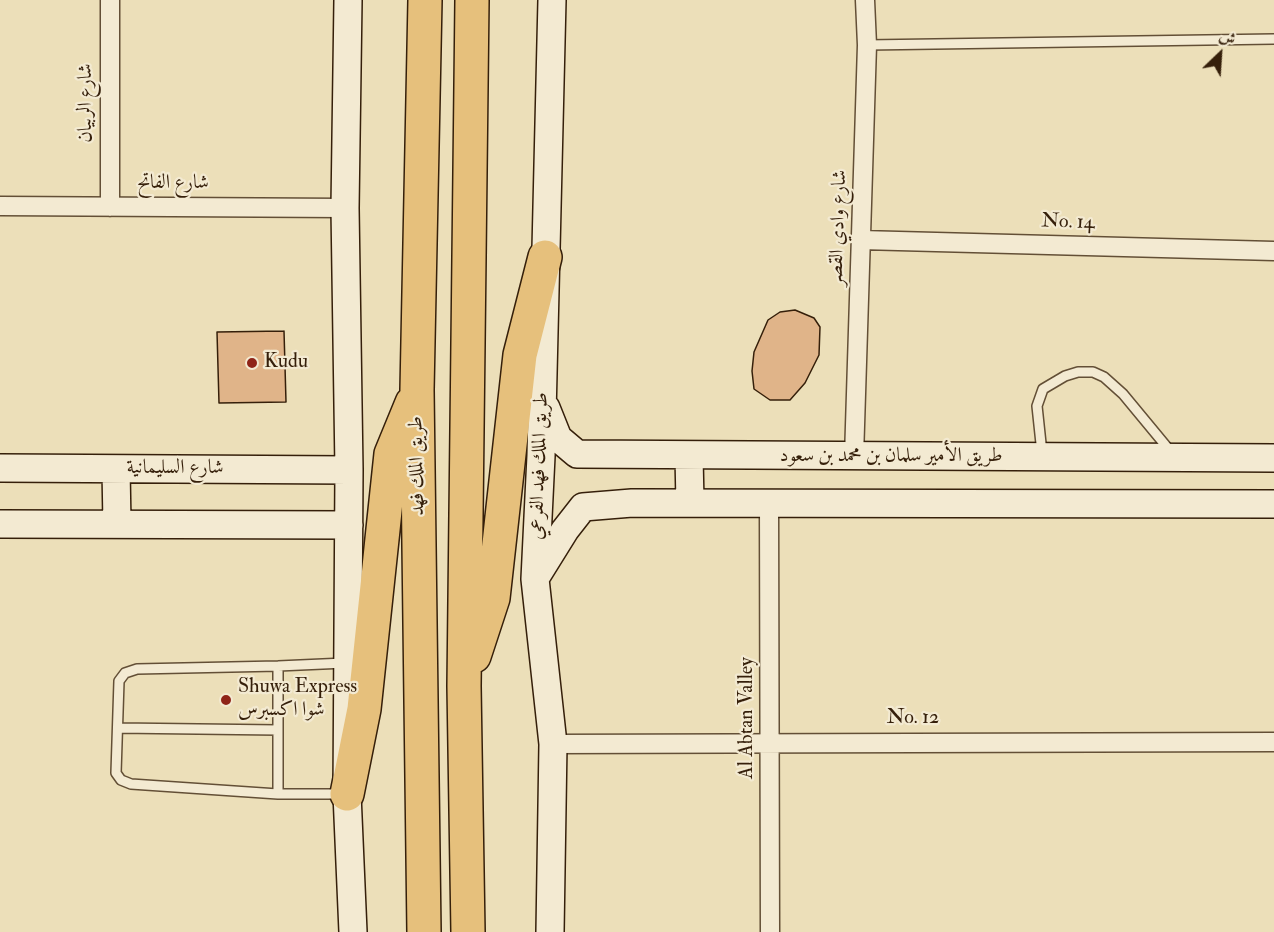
<!DOCTYPE html>
<meta charset="utf-8">
<style>
body{margin:0}
#map{position:relative;width:1274px;height:932px;overflow:hidden;background:#ecdfb9;font-family:"IM FELL Double Pica",Amiri,serif}
canvas{display:block}
.north{position:absolute;left:1190px;top:24px;width:60px;height:60px;-webkit-text-stroke:4px #f3ead2;paint-order:stroke;rotate:25deg;font-size:16px;font-weight:700;line-height:24px;text-align:center;color:#351f0a}
.north::after{content:'';display:block;margin:auto;width:21px;height:27px;background:#351f0a;clip-path:polygon(50% 0,100% 100%,50% 72%,0 100%)}
</style>
<div id="map">
<canvas width="1274" height="932"></canvas>
<div class="north">ش</div>
</div>
<script>
const ctx = document.querySelector('canvas').getContext('2d');
ctx.lineJoin = 'round';
function fill(path, color) { ctx.fillStyle = color; ctx.fill(path, 'evenodd'); }
const shape = rows => new Path2D(rows.map(r => 'M' + r).join(''));
function trace(path, color, width, dash) { ctx.strokeStyle = color; ctx.lineWidth = width; ctx.lineCap = dash ? 'butt' : 'round'; ctx.setLineDash(dash || []); ctx.stroke(path); }
function write(font, color, halo, rows, align = 'center') {
  ctx.font = font + ' "IM FELL Double Pica",Amiri,serif'; ctx.lineWidth = 4.5; ctx.setLineDash([]); ctx.textBaseline = 'middle'; ctx.strokeStyle = halo; ctx.fillStyle = color; for (const [text, x, y, turn = 0] of rows) {
    ctx.save(); ctx.translate(x, y); ctx.rotate((+turn || 0) * Math.PI / 180); ctx.textAlign = isNaN(turn) ? turn : align; if (halo) ctx.strokeText(text, 0, 0); ctx.fillText(text, 0, 0); ctx.restore();
  }
}
const building = shape([
 [795,310,814,318,820,327,819,355,805,383,790,400,770,400,754,389,752,371,754,352,768,320,780,312,795,310],
 [284,331,286,402,219,403,217,332,284,331]
]);
fill(building, '#e0b489');
trace(building, '#351f0a', 1.5);
const lane = shape([
 [867,45,1274,39],
 [1042,453,1037,406,1043,389,1065,376,1078,372,1093,372,1104,377,1123,394,1171,452],
 [118,728,278,730],
 [278,794,278,666],
 [343,794,278,794,131,784,121,780,116,773,119,681,125,673,137,669,278,666,345,663]
]);
const street = shape([
 [0,206,345,208],
 [110,207,110,0],
 [861,240,1274,251],
 [854,457,867,45,865,0],
 [769,503,770,932],
 [553,744,1274,742]
]);
const secondary = shape([
 [348,0,345,208,349,470,347,794,353,932],
 [546,408,558,438,577,454,1274,458],
 [689,456,690,503],
 [0,468,349,470],
 [116,469,117,524],
 [0,524,349,525],
 [537,575,565,530,583,507,632,503,1274,504],
 [550,932,553,744,535,579,541,456,552,0]
]);
const highway = shape([
 [474,656,493,598,520,355,545,257],
 [347,794,364,709,391,454,412,403],
 [424,932,417,390,425,0],
 [468,932,464,686,472,0]
]);
trace(lane, '#634f36', 12);
trace(street, '#634f36', 21);
trace(secondary, '#351f0a', 30);
trace(highway, '#351f0a', 36);
trace(lane, '#f3ead2', 9);
trace(street, '#f3ead2', 18);
trace(secondary, '#f3ead2', 27);
trace(highway, '#e6c07c', 33);
for (const [x, y, r, color] of [
 [252,363,6,"#8f2418"],
 [226,700,6,"#8f2418"]
]) { const dot = new Path2D(); dot.arc(x, y, r, 0, 2 * Math.PI); ctx.fillStyle = color; ctx.fill(dot); trace(dot, '#f3ead2', 2); }
write('20px', '#351f0a', '#f3ead2', [
 ["شارع الربيان",87,103,-90],
 ["شارع الفاتح",173,184],
 ["No. 14",1068,223,2],
 ["شارع وادي القصر",839,228,-88],
 ["طريق الأمير سلمان بن محمد بن سعود",891,457],
 ["طريق الملك فهد",418,466,-91],
 ["طريق الملك فهد الفرعي",540,466,-88],
 ["شارع السليمانية",175,469],
 ["Al Abtan Valley",748,718,-90],
 ["No. 12",913,719]
]);
write('20px', '#351f0a', '#f3ead2', [
 ["Kudu",264,363],
 ["Shuwa Express",238,688],
 ["شوا اكسبرس",238,711]
], 'left');
</script>
